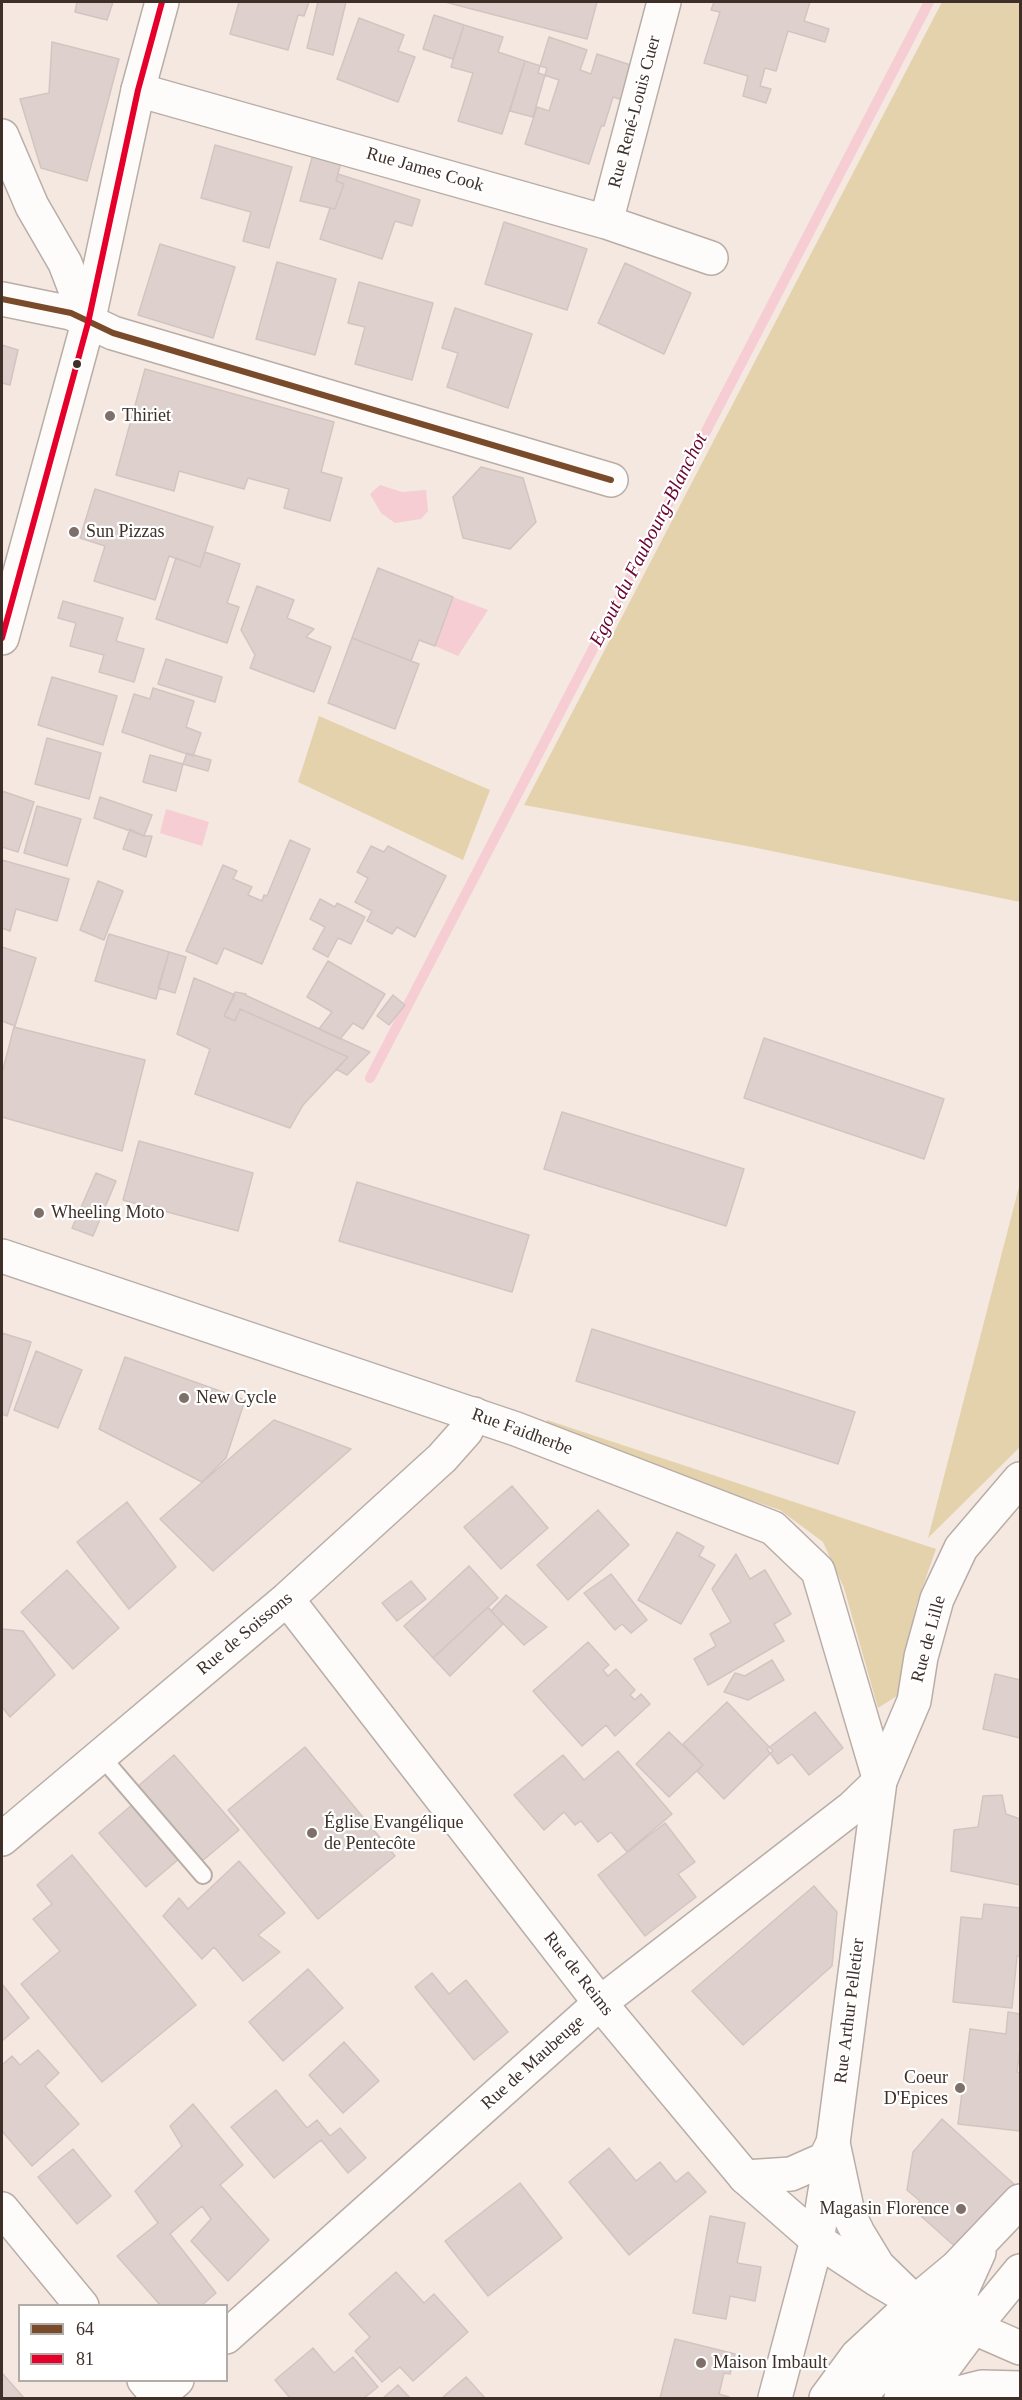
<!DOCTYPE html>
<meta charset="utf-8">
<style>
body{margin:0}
#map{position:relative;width:1022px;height:2400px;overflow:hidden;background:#f4e8e1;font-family:"Times New Roman",serif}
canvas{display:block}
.frame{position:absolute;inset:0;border:3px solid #3e3029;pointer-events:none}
.legend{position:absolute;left:18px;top:2304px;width:210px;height:78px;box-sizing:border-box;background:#fff;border:2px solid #b2aca9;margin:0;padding:8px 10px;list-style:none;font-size:18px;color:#3e3029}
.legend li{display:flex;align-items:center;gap:12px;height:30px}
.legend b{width:30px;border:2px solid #b2aca9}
</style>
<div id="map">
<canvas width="1022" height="2400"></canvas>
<div class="frame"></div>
<ul class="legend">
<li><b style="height:8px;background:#7a4b2a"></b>64</li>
<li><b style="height:8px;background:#e4002b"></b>81</li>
</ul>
</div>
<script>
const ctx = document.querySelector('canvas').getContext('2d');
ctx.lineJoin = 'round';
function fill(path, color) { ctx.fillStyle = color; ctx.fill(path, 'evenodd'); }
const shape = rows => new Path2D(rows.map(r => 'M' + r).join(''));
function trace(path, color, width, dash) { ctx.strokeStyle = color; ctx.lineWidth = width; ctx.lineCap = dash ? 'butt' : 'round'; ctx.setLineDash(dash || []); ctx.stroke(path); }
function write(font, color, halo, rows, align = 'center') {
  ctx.font = font + ' "Times New Roman",serif'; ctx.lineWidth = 4.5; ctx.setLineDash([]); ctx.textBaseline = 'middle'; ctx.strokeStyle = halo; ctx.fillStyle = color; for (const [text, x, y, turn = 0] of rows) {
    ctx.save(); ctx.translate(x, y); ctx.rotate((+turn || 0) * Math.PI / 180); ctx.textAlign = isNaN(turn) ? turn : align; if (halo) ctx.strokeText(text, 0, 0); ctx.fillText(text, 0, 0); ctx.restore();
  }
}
fill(shape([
 [942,2,1020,2,1020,902,752,847,524,805],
 [319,716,490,790,463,860,298,782],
 [1020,1183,1020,1447,928,1538],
 [547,1420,936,1549,916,1606,908,1660,900,1694,878,1708,844,1588,823,1542,780,1510,543,1432]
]), '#e4d2ad');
fill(shape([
 [380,485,402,492,426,490,428,511,421,519,395,523,381,513,370,494],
 [453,597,488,610,458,656,435,646],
 [166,809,209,822,202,846,160,833]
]), '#f5cdd2');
trace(shape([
 [370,1078,929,2]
]), '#f5cdd2', 10);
const building = shape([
 [77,2,113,2,107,20,75,12,77,2],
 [239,2,309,2,304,16,298,15,288,50,230,34,239,2],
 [318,2,346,2,333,55,307,48,318,2],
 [445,2,597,2,587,39,445,2],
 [714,2,810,2,804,21,829,29,825,42,788,31,776,71,765,68,760,86,771,89,766,103,743,96,748,76,704,63,720,12,711,10,714,2],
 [434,15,464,25,453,59,423,49,434,15],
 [359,18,404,35,398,51,415,57,398,102,337,79,359,18],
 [464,25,503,37,498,52,525,61,502,134,458,121,473,73,451,67,464,25],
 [549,37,587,50,580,70,591,74,597,54,646,70,635,104,613,97,604,126,601,126,589,164,525,144,537,107,549,111,559,80,538,73,549,37],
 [52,42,119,59,87,181,41,168,20,99,49,93,52,42],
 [525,61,547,68,533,117,510,111,525,61],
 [215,145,292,167,269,248,243,241,251,212,201,198,215,145],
 [315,147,343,155,336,181,344,184,335,209,300,201,315,147],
 [338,174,420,200,412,226,395,221,382,259,320,239,330,208,335,209,344,184,336,181,338,174],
 [504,222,587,249,567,310,485,284,504,222],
 [160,244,235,267,213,338,138,315,160,244],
 [277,262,336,279,315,355,256,339,277,262],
 [625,263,691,293,664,354,598,323,625,263],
 [359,282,433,303,412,380,355,364,365,327,348,323,359,282],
 [455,308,532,334,508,408,447,387,458,353,442,348,455,308],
 [2,345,18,350,10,385,2,383,2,345],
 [145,369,334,422,321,472,342,478,330,521,284,508,289,489,248,478,244,489,179,471,174,491,116,475,145,369],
 [481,467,523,478,536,522,510,549,463,538,453,497,481,467],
 [95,489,213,527,200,567,169,556,155,600,94,581,105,546,80,538,95,489],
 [205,552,240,564,227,603,239,607,227,643,156,619,176,558,200,567,205,552],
 [378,568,453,597,435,646,419,640,411,661,352,638,378,568],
 [257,586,294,600,287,618,314,629,306,637,331,647,314,692,250,668,255,655,241,630,257,586],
 [63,601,123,618,116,641,144,649,134,682,99,672,104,655,70,646,76,623,58,618,63,601],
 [352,638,419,664,395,729,328,703,352,638],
 [166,659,222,677,215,702,158,684,166,659],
 [52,677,117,696,103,745,38,725,52,677],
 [153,688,194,701,186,727,201,733,193,756,122,732,134,694,150,699,153,688],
 [47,738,101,753,89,799,35,784,47,738],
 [187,753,211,760,208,771,183,764,187,753],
 [150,755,183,764,176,791,143,782,150,755],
 [2,791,34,802,18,852,2,847,2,791],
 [100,797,152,815,144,836,94,818,100,797],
 [37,806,81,819,67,866,24,853,37,806],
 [130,829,144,836,152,836,146,857,123,849,130,829],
 [290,840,310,849,262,964,224,948,217,964,186,951,223,865,237,871,233,879,252,887,248,895,262,901,264,895,267,896,290,840],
 [371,846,384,852,388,846,446,876,415,937,397,927,392,934,367,921,372,911,355,902,368,878,357,872,371,846],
 [2,860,69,879,57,921,16,909,10,931,2,928,2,860],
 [98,881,123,891,104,940,80,930,98,881],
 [320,899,335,907,337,903,365,917,351,944,338,938,328,957,313,949,325,927,310,919,320,899],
 [109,934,169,952,156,999,95,981,109,934],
 [2,947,36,958,15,1026,2,1021,2,947],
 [169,952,186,957,175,993,158,988,169,952],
 [328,961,385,994,363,1029,353,1023,340,1039,319,1029,332,1012,307,997,328,961],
 [194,978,235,995,224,1016,235,1021,240,1009,348,1057,303,1105,290,1128,195,1094,210,1049,177,1034,194,978],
 [235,992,246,994,245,995,370,1052,347,1075,336,1069,348,1057,240,1009,235,1021,224,1016,235,992],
 [393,995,405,1005,389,1025,377,1016,393,995],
 [14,1027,145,1060,122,1151,2,1117,2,1073,14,1027],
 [764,1038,944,1099,924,1159,744,1098,764,1038],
 [562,1112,744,1169,726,1226,544,1169,562,1112],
 [139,1141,253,1173,238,1231,123,1200,139,1141],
 [96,1173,116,1181,93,1236,72,1228,96,1173],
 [357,1182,529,1235,512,1292,339,1241,357,1182],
 [592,1329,855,1412,838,1464,576,1381,592,1329],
 [2,1333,31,1342,7,1416,2,1414,2,1333],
 [36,1351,82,1370,58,1428,14,1410,36,1351],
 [125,1357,245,1400,226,1458,202,1482,99,1429,125,1357],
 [274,1420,351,1449,213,1571,160,1519,274,1420],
 [512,1486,548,1528,501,1569,464,1527,512,1486],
 [127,1502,176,1567,129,1609,77,1542,127,1502],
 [598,1510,629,1545,568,1600,537,1565,598,1510],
 [677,1532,704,1547,699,1556,715,1565,681,1624,638,1600,677,1532],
 [736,1554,750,1579,765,1570,791,1614,774,1624,784,1641,708,1685,694,1659,716,1646,710,1634,731,1622,712,1589,736,1554],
 [469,1566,498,1598,433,1658,404,1626,469,1566],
 [67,1570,119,1628,73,1669,21,1612,67,1570],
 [611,1574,647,1620,631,1633,622,1624,615,1630,584,1593,611,1574],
 [411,1581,426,1599,397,1621,382,1603,411,1581],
 [506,1595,547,1627,524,1645,491,1611,506,1595],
 [488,1607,503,1624,450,1676,433,1658,488,1607],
 [2,1629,23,1631,55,1675,10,1717,2,1707,2,1629],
 [588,1642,609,1665,603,1670,608,1676,616,1669,635,1690,630,1695,635,1700,641,1694,650,1704,615,1736,606,1725,582,1746,533,1691,588,1642],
 [772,1660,784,1680,748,1700,724,1692,735,1673,745,1676,772,1660],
 [995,1674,1020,1680,1020,1738,983,1729,995,1674],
 [727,1702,773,1751,724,1799,697,1771,703,1765,683,1744,727,1702],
 [815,1712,843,1748,809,1775,792,1754,778,1764,767,1749,815,1712],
 [669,1732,703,1765,669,1797,636,1764,669,1732],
 [305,1747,395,1856,318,1919,228,1810,305,1747],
 [618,1751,672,1814,627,1852,611,1832,598,1842,581,1821,575,1825,564,1812,544,1830,514,1795,563,1755,584,1780,618,1751],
 [174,1755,239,1830,201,1862,137,1787,174,1755],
 [1002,1795,1006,1814,1020,1819,1020,1885,951,1871,954,1830,978,1827,983,1796,1002,1795],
 [133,1804,180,1858,146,1887,99,1833,133,1804],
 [665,1823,695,1862,678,1874,696,1897,645,1936,598,1875,665,1823],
 [72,1855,196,2005,102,2082,21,1984,60,1951,33,1919,52,1904,37,1885,72,1855],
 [239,1861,285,1913,258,1935,280,1952,243,1981,214,1947,202,1959,163,1916,179,1898,188,1909,239,1861],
 [814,1886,837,1912,832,1966,743,2045,692,1991,814,1886],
 [984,1904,1020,1908,1020,1956,1017,1956,1012,2008,953,2002,961,1917,982,1919,984,1904],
 [308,1969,343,2008,283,2061,249,2022,308,1969],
 [432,1973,449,1994,466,1980,508,2032,474,2060,415,1987,432,1973],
 [2,1984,29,2018,2,2041,2,1984],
 [1008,2012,1020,2014,1020,2048,1017,2072,1020,2073,1020,2131,958,2124,970,2029,1006,2034,1008,2012],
 [344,2042,379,2081,343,2113,309,2075,344,2042],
 [38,2050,59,2073,45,2086,79,2124,32,2166,2,2131,2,2065,12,2056,20,2065,38,2050],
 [276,2090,307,2128,317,2120,330,2136,340,2128,366,2158,348,2173,321,2140,274,2178,231,2127,276,2090],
 [193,2104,243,2165,220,2185,269,2240,228,2281,191,2241,211,2219,202,2206,170,2234,216,2293,201,2306,161,2306,117,2256,158,2223,135,2191,182,2146,170,2126,193,2104],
 [942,2119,1015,2185,959,2250,913,2209,920,2201,907,2190,913,2152,942,2119],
 [609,2148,636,2181,660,2162,676,2182,688,2172,706,2192,629,2255,569,2182,609,2148],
 [73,2149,111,2196,77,2224,38,2177,73,2149],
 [520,2183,562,2238,488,2296,445,2241,520,2183],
 [710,2216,745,2223,737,2263,761,2267,755,2301,730,2296,726,2319,693,2313,710,2216],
 [396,2272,424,2303,434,2294,468,2332,413,2381,400,2367,382,2382,355,2351,370,2337,349,2314,396,2272],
 [675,2339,735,2354,730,2374,724,2373,719,2394,729,2397,729,2398,660,2398,675,2339],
 [313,2348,334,2373,353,2357,378,2387,364,2398,290,2398,275,2380,313,2348],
 [2,2373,24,2398,2,2398,2,2373],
 [466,2377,485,2398,442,2398,466,2377],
 [398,2385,410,2398,383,2398,398,2385]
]);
fill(building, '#ded1cd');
trace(building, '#d2c5c1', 1.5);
const service = shape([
 [100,1755,203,1875]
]);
const minor = shape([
 [138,90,606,222,711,258],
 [2,136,32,206,65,263,88,323],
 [606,222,664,2],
 [2,299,71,313,113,333,611,480],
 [287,1599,600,2003,745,2177,817,2240],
 [2,1839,287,1599,442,1458,466,1431,474,1414],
 [226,2337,600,2003,853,1807,880,1781,914,1701,921,1657,937,1599,961,1548,1020,1479],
 [155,2398,177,2380]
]);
const tertiary = shape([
 [2,1256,516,1429,773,1528,818,1571,880,1781,833,2143,817,2240,775,2398],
 [745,2177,791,2174,825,2159,833,2143],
 [2,2209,82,2306],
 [817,2240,876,2279,915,2302,1020,2348],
 [144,2380,159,2398],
 [939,2398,982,2387,1020,2388]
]);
const primary = shape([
 [2,638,88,323,138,90,162,2],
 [833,2143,848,2213,858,2233,878,2266,915,2302,917,2348,915,2377,901,2398],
 [826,2398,857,2356,915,2302,957,2267,1020,2201],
 [858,2398,895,2358,974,2327,962,2310,961,2292,979,2252],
 [921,2398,974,2327,1020,2271]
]);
trace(service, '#b9ada7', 20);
trace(minor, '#b9ada7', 36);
trace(tertiary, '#b9ada7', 36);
trace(primary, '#b9ada7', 36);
trace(service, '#fdfcfa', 16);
trace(minor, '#fdfcfa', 33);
trace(tertiary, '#fdfcfa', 33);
trace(primary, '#fdfcfa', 33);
trace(shape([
 [2,299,71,313,113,333,611,480]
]), '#7a4b2a', 6);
trace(shape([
 [2,638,88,323,138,90,162,2]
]), '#e4002b', 6);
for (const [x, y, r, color] of [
 [77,364,5,"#3e3029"],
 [110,416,6,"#7e7069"],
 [74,532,6,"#7e7069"],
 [39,1213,6,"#7e7069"],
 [184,1398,6,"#7e7069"],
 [312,1833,6,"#7e7069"],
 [960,2088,6,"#7e7069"],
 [961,2209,6,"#7e7069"],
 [701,2363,6,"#7e7069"]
]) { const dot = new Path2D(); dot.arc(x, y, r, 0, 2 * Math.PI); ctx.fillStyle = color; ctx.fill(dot); trace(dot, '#fff', 2); }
write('18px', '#3e3029', '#fff', [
 ["Rue René-Louis Cuer",635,112,-75],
 ["Rue James Cook",425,170,16],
 ["Rue Faidherbe",522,1432,20],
 ["Rue de Soissons",245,1634,-40],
 ["Rue de Lille",929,1639,-75],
 ["Rue de Reims",578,1974,52],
 ["Rue Arthur Pelletier",850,2011,-83],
 ["Rue de Maubeuge",533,2063,-42]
]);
write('18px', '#3e3029', '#fff', [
 ["Thiriet",122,416],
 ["Sun Pizzas",86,532],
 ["Wheeling Moto",51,1213],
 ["New Cycle",196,1398],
 ["Église Evangélique",324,1823],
 ["de Pentecôte",324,1844],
 ["Coeur",948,2078,"right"],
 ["D'Epices",948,2099,"right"],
 ["Magasin Florence",949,2209,"right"],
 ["Maison Imbault",713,2363]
], 'left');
write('italic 20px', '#6b052f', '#fff', [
 ["Egout du Faubourg-Blanchot",649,540,-63]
]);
</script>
